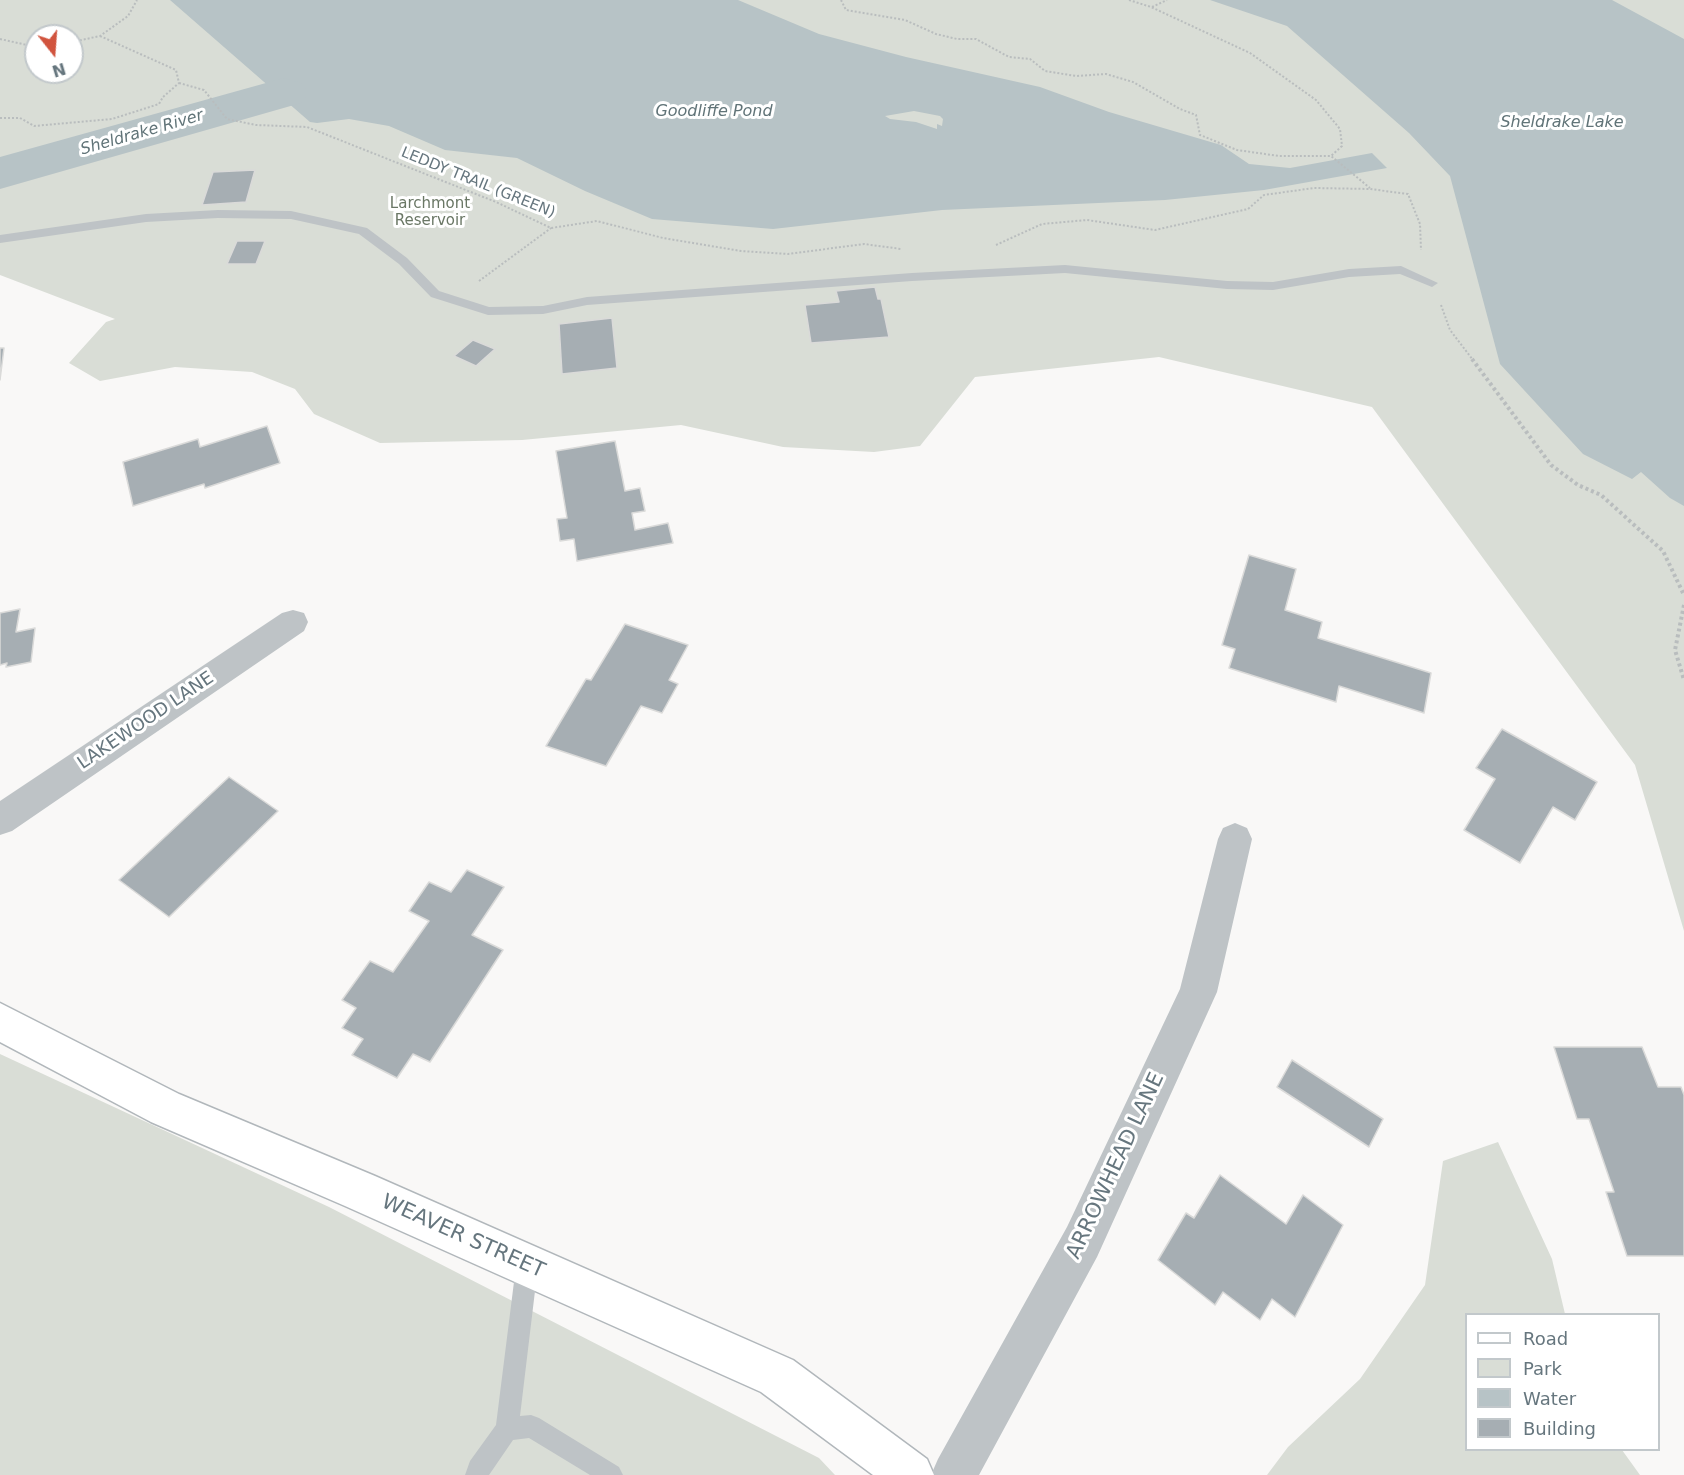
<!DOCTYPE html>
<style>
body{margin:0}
#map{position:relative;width:1684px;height:1475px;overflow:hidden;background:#f9f8f7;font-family:"DejaVu Sans",sans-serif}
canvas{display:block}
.legend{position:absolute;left:1465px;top:1313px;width:195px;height:138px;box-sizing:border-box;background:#fff;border:2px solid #c2c8cb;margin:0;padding:8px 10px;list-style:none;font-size:18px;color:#66767e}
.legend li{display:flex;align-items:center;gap:12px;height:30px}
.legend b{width:30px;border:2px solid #c2c8cb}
.north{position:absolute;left:24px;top:24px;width:60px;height:60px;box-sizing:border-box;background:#fff;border:2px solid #c2c8cb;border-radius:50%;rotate:163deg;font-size:16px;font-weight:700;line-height:24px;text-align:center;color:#66767e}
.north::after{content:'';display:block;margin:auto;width:21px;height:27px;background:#d1543e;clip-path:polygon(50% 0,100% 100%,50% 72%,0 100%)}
</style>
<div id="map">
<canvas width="1684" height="1475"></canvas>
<ul class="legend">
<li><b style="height:8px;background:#fff"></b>Road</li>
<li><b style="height:16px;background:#d9ddd6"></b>Park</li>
<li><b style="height:16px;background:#b7c3c6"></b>Water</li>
<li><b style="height:16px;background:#a6aeb3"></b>Building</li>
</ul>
<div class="north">N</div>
</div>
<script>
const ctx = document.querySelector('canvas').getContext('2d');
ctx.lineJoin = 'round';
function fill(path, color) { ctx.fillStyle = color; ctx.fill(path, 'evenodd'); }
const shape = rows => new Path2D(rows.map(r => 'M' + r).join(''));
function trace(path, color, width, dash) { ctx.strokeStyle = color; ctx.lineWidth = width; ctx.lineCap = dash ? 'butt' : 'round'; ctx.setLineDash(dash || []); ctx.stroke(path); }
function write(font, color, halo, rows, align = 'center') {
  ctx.font = font + ' "DejaVu Sans",sans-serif'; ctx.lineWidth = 6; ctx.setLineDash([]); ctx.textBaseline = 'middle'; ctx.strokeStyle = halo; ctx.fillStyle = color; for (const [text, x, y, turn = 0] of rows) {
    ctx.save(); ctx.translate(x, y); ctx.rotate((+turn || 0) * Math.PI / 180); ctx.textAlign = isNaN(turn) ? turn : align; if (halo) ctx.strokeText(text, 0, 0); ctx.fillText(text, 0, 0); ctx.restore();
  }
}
fill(shape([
 [0,0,1684,0,1684,931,1635,765,1372,407,1159,357,975,377,920,446,874,452,783,447,681,425,522,440,380,443,314,414,295,389,252,372,175,367,100,381,69,363,106,322,115,319,0,275],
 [36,36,72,36,72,72,36,72],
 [0,1054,329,1207,819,1458,835,1475,0,1475],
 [1498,1142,1552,1259,1565,1314,1466,1314,1466,1450,1622,1450,1640,1475,1267,1475,1288,1447,1360,1379,1425,1285,1443,1161]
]), '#d9ddd6');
fill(shape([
 [170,0,738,0,819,34,906,57,1040,87,1109,112,1221,145,1249,164,1290,168,1372,153,1387,168,1264,190,1165,200,942,210,773,229,652,219,585,191,517,158,445,150,389,126,349,119,317,123,310,122],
 [914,111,940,116,943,119,942,126,937,124,937,129,916,122,890,119,885,116],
 [1210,0,1612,0,1684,39,1684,506,1670,498,1641,472,1632,479,1583,454,1500,364,1450,176,1409,133,1287,26]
]), '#b7c3c6');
fill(shape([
 [284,78,301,83,309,93,301,103,0,189,0,157,284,78]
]), '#b7c3c6');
const building = shape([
 [255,170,246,202,202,205,213,172,255,170],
 [237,241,265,241,256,264,227,264,237,241],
 [875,287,878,299,881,299,889,337,811,343,805,305,839,302,836,291,875,287],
 [612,318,617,368,562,374,559,324,612,318],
 [473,340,495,349,476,366,454,356,473,340],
 [0,348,4,348,0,380,0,348],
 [267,426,280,463,205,488,204,484,133,506,123,462,198,439,200,447,267,426],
 [615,441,625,491,640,488,645,511,632,513,635,530,668,523,673,543,577,561,574,539,560,541,557,519,567,518,556,451,615,441],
 [1249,555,1296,569,1285,610,1322,622,1318,638,1431,673,1424,713,1339,686,1336,702,1229,668,1235,649,1222,645,1249,555],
 [20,609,16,632,35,628,31,662,6,667,7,663,0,665,0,613,20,609],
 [625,624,688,645,669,680,678,684,662,713,641,706,606,766,546,746,586,679,591,680,625,624],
 [1502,729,1597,782,1575,820,1553,807,1520,863,1464,830,1495,779,1476,768,1502,729],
 [229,777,278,811,169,917,119,880,229,777],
 [467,870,504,887,472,935,503,950,430,1062,413,1054,397,1078,352,1055,363,1039,342,1028,356,1008,342,1000,370,961,393,972,429,921,409,911,429,882,451,892,467,870],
 [1554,1047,1642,1047,1658,1087,1681,1087,1684,1095,1684,1256,1627,1256,1606,1192,1614,1192,1589,1119,1577,1119,1554,1047],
 [1292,1060,1383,1119,1369,1147,1277,1087,1292,1060],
 [1220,1175,1286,1224,1303,1195,1343,1225,1295,1317,1272,1299,1260,1320,1223,1292,1215,1305,1158,1260,1186,1213,1194,1218,1220,1175]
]);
fill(building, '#a6aeb3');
trace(building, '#dadad9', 1.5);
const secondary = shape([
 [0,1003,179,1094,375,1176,793,1360,927,1459,934,1475,873,1475,761,1392,345,1206,151,1122,0,1042,0,1003]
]);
trace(secondary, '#b1b7bb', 3);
trace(shape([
 [841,0,846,10,905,20,936,34,957,39,976,39,1009,57,1030,59,1045,71,1076,76,1106,74,1133,82,1180,109,1196,115,1200,135,1237,150,1279,156,1331,156,1370,188],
 [1129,0,1151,7,1250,53,1316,100,1340,129,1342,146,1331,156],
 [1152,7,1167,0],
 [100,36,176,70,179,83],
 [0,39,36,47],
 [72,42,100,36,128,16,137,0],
 [179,83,204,90,227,119,256,125,307,127,496,202,551,228,597,221,663,238,741,251,788,254,864,244,901,249],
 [0,118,20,118,34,126,112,119,159,104,163,97,179,83],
 [996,245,1042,224,1087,220,1155,230,1248,209,1264,195,1314,188,1370,189,1408,194,1420,224,1421,250],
 [479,281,551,228],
 [1441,305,1450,330,1473,360]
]), '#b9bdbe', 2, [2, 2]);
trace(shape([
 [1472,359,1551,465,1578,485,1601,495,1663,551,1684,595],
 [1684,605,1675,650,1684,680]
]), '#b9bdbe', 4, [3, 3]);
fill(shape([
 [218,210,291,211,367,228,407,258,439,291,489,307,543,306,587,297,912,273,1065,265,1227,281,1273,282,1349,269,1401,266,1438,283,1432,287,1400,274,1349,277,1273,290,1227,289,1065,273,912,281,587,305,543,314,488,315,431,297,399,264,359,234,291,219,218,218,146,222,0,243,0,235,146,214,218,210],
 [527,1255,535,1258,538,1266,520,1416,531,1415,539,1418,619,1467,623,1475,590,1475,529,1438,513,1440,489,1475,465,1475,470,1461,496,1425,516,1266,519,1258,527,1255]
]), '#bec3c6');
fill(shape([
 [293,610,304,613,308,622,304,631,12,831,0,835,0,801,282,613,293,610],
 [1235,823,1247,828,1252,839,1217,992,1097,1257,979,1475,931,1475,938,1459,1067,1227,1180,989,1218,839,1223,828,1235,823]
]), '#bec3c6');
fill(secondary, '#fff');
write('15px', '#66767e', '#fff', [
 ["LEDDY TRAIL (GREEN)",478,183,22]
]);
write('15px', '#6a7765', '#fff', [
 ["Larchmont",430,204],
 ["Reservoir",430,221]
]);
write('italic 16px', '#617478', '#fff', [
 ["Goodliffe Pond",714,112],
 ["Sheldrake Lake",1562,123],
 ["Sheldrake River",142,133,-16]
]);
write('18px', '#66767e', '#fff', [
 ["LAKEWOOD LANE",146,721,-34]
]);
write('21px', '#66767e', '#fff', [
 ["ARROWHEAD LANE",1116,1166,-65],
 ["WEAVER STREET",463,1237,24]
]);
</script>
